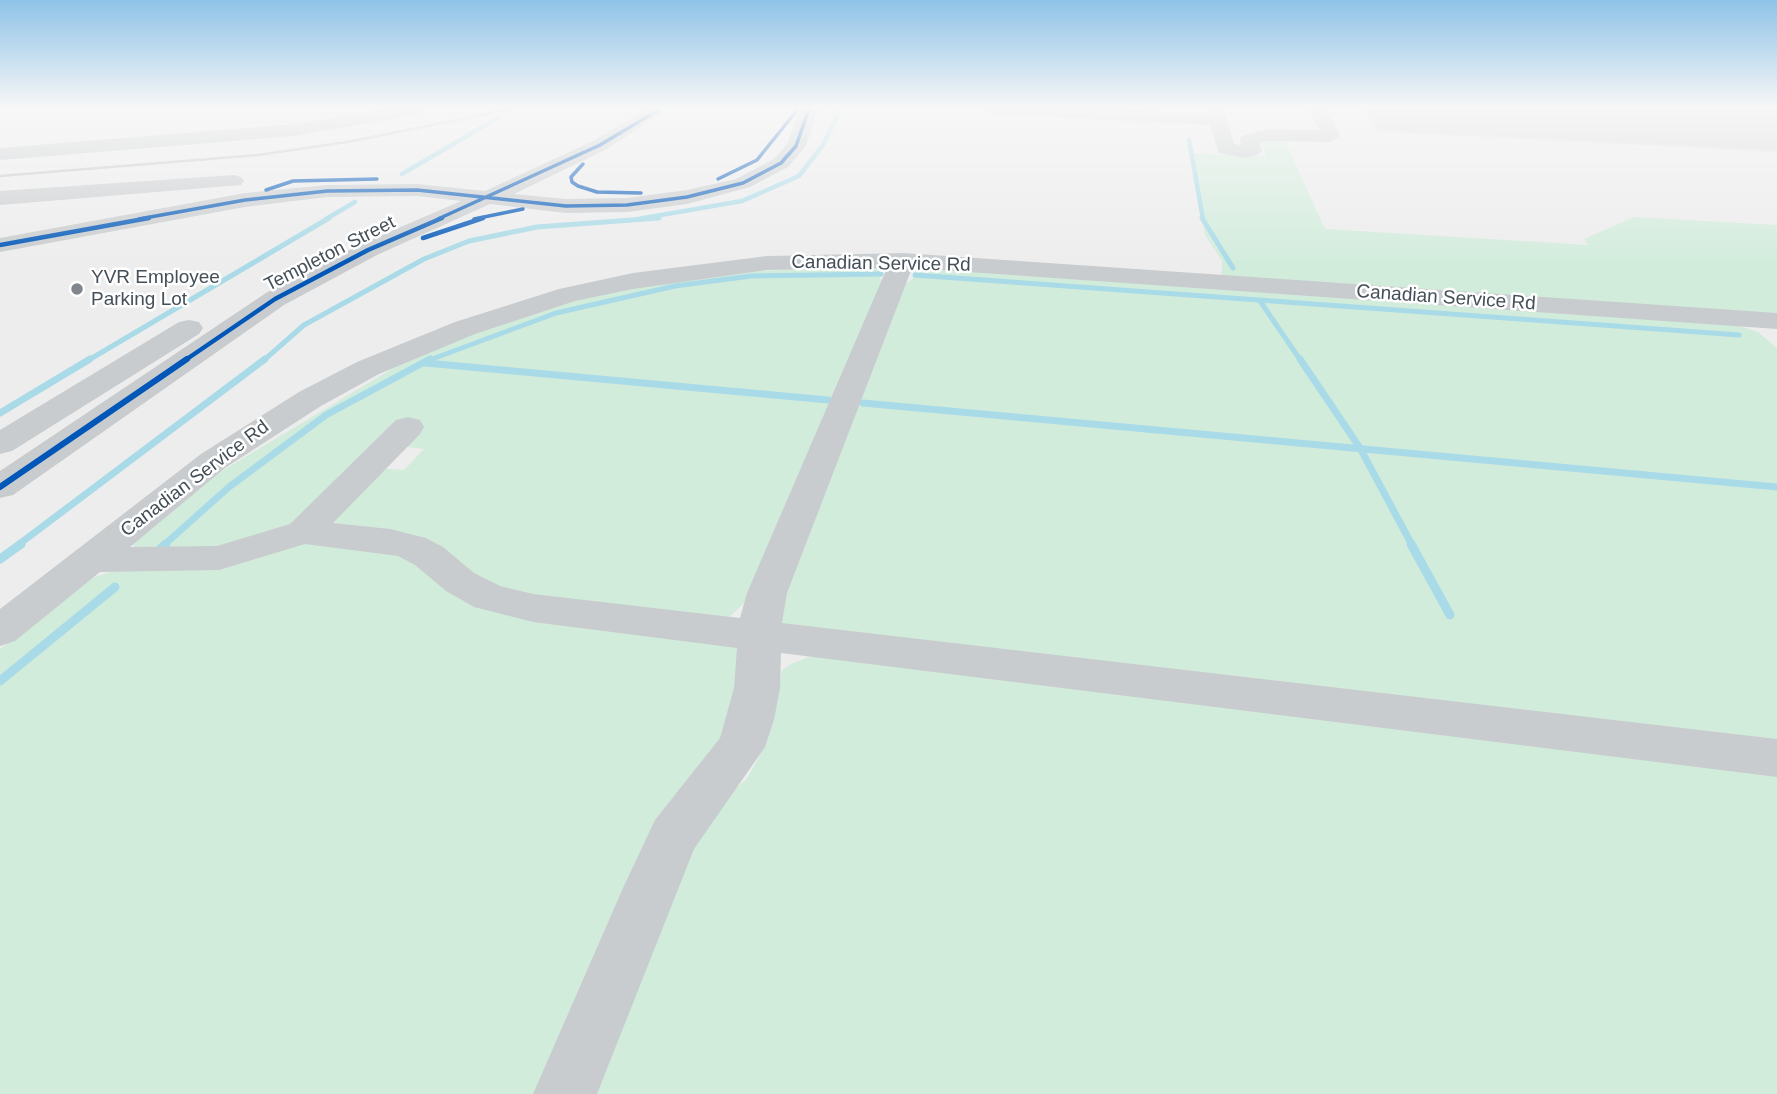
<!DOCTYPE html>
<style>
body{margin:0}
canvas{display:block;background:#eeeded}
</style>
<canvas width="1777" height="1094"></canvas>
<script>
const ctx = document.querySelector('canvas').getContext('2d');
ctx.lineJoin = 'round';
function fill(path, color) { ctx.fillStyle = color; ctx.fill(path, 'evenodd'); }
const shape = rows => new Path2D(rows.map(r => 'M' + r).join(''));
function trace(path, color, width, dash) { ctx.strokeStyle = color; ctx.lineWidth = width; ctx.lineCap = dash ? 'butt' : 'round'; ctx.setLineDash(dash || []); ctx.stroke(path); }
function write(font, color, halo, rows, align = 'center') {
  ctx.font = font + ' Helvetica,sans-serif'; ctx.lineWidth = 5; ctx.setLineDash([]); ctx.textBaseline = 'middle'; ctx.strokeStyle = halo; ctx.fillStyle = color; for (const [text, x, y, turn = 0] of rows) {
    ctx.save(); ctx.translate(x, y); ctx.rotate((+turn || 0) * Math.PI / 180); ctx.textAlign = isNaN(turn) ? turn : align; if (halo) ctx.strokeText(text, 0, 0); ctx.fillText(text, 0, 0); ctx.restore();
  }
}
fill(shape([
 [1281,140,1286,143,1325,229,1589,245,1584,239,1634,217,1777,225,1777,316,1221,278,1222,261,1205,235,1189,153,1266,157,1262,143],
 [879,265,884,268,880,279,885,280,753,595,727,619,518,599,328,523,375,468,404,470,424,449,399,446,422,422,407,421,299,523,238,546,135,550,133,544,207,480,405,361,550,303,700,274],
 [920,268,1737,325,1758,332,1777,348,1777,752,817,636,779,622,775,616,905,283,912,280,915,271],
 [300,543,394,550,437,575,737,642,747,693,543,1094,0,1094,0,649,79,584,98,576,116,570],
 [816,654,1777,766,1777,1094,586,1094,689,849,727,794,746,780,759,757,772,720,782,670,791,664]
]), '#d2ecdc');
trace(shape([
 [1189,140,1203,219],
 [402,174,498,118],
 [326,219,355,202],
 [638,219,742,201,799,176,823,145,839,112]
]), '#a9dae7', 4.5);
trace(shape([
 [1202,218,1233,268],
 [915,275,1739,335],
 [1260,301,1301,361],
 [87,361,329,218],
 [263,361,304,325,424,259,469,241,537,227,659,218],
 [427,361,556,313,675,286,751,276,881,274]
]), '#a9dae7', 5);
trace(shape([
 [1300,359,1360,448,1412,545],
 [426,363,828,400],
 [863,403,1777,487],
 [0,413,90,359],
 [18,545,265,359],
 [164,545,229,487,326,415,430,359]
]), '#a9dae7', 7);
trace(shape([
 [1411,544,1450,615],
 [161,548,166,544],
 [0,559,21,544],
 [0,681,115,587]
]), '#a9dae7', 9);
const building = shape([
 [1364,109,1777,109,1777,151,1378,131,1364,109]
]);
fill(building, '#d5d5d7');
trace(building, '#dfdfe0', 2);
fill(shape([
 [385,109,427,109,419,114,295,136,0,160,0,148,295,124,385,109],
 [647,109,668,109,607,149,514,194,566,199,627,198,687,190,736,179,774,159,787,144,800,109,818,109,806,146,788,167,750,187,687,204,627,212,566,213,490,204,377,255,284,305,13,495,0,498,0,471,266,293,359,245,461,201,417,196,327,197,245,207,0,252,0,238,245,193,327,185,417,184,485,191,593,141,647,109],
 [983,109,1109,109,1208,114,1206,109,1224,109,1234,144,1241,145,1240,140,1242,136,1269,129,1319,130,1309,109,1327,109,1340,136,1331,142,1269,141,1259,143,1262,150,1259,154,1246,158,1219,153,1210,125,991,114,983,109],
 [234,175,241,177,244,181,241,185,0,205,0,191,234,175],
 [903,253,1777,313,1777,329,912,268,787,593,782,623,1777,739,1777,777,781,653,780,688,774,720,765,747,694,849,597,1094,533,1094,623,888,655,820,720,738,734,688,737,648,533,622,474,607,446,591,415,565,398,556,305,544,219,570,100,572,15,641,0,646,0,609,201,454,299,392,357,362,455,322,559,289,633,273,767,256,903,253],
 [887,268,747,593,740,618,533,594,500,586,474,573,443,547,426,538,390,529,333,523,420,434,424,427,420,420,408,417,396,420,290,524,217,546,130,547,225,468,321,406,379,374,475,334,575,301,633,289,767,270,887,268],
 [189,320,199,322,203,328,199,334,12,451,0,454,0,430,179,322,189,320]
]), '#c9ccce');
trace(shape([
 [0,176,258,155,347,142,513,109]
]), '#c3c5c7', 2.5);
trace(shape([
 [583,164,571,177,572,182,578,186,597,192,641,193],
 [718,179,757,160,798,109],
 [266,190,293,181,377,179],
 [139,219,245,200,327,191,417,190,566,206,627,205,687,197,743,183,781,163,796,146,809,109],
 [438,219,600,145,660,109],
 [474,219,523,209]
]), '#0057b8', 3.5);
trace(shape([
 [423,238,483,218],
 [0,245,149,218],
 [184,361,275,299,368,250,442,218]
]), '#0057b8', 4.5);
trace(shape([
 [0,487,187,359]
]), '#0057b8', 6);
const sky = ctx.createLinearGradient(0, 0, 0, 263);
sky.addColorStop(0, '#8fc3e8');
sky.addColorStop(0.41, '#f7f7f7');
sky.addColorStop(1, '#f7f7f700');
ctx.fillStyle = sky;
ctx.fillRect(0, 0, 1777, 263);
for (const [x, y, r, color] of [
 [77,289,7,"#80868c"]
]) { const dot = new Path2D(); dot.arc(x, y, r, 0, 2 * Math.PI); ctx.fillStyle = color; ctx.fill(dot); trace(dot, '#fff', 2.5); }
write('19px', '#454f58', '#fff', [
 ["Templeton Street",330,254,-27],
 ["Canadian Service Rd",881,264,1],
 ["Canadian Service Rd",1446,298,4],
 ["Canadian Service Rd",195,479,-37]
]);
write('19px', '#454f58', '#fff', [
 ["YVR Employee",91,278],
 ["Parking Lot",91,300]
], 'left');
</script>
